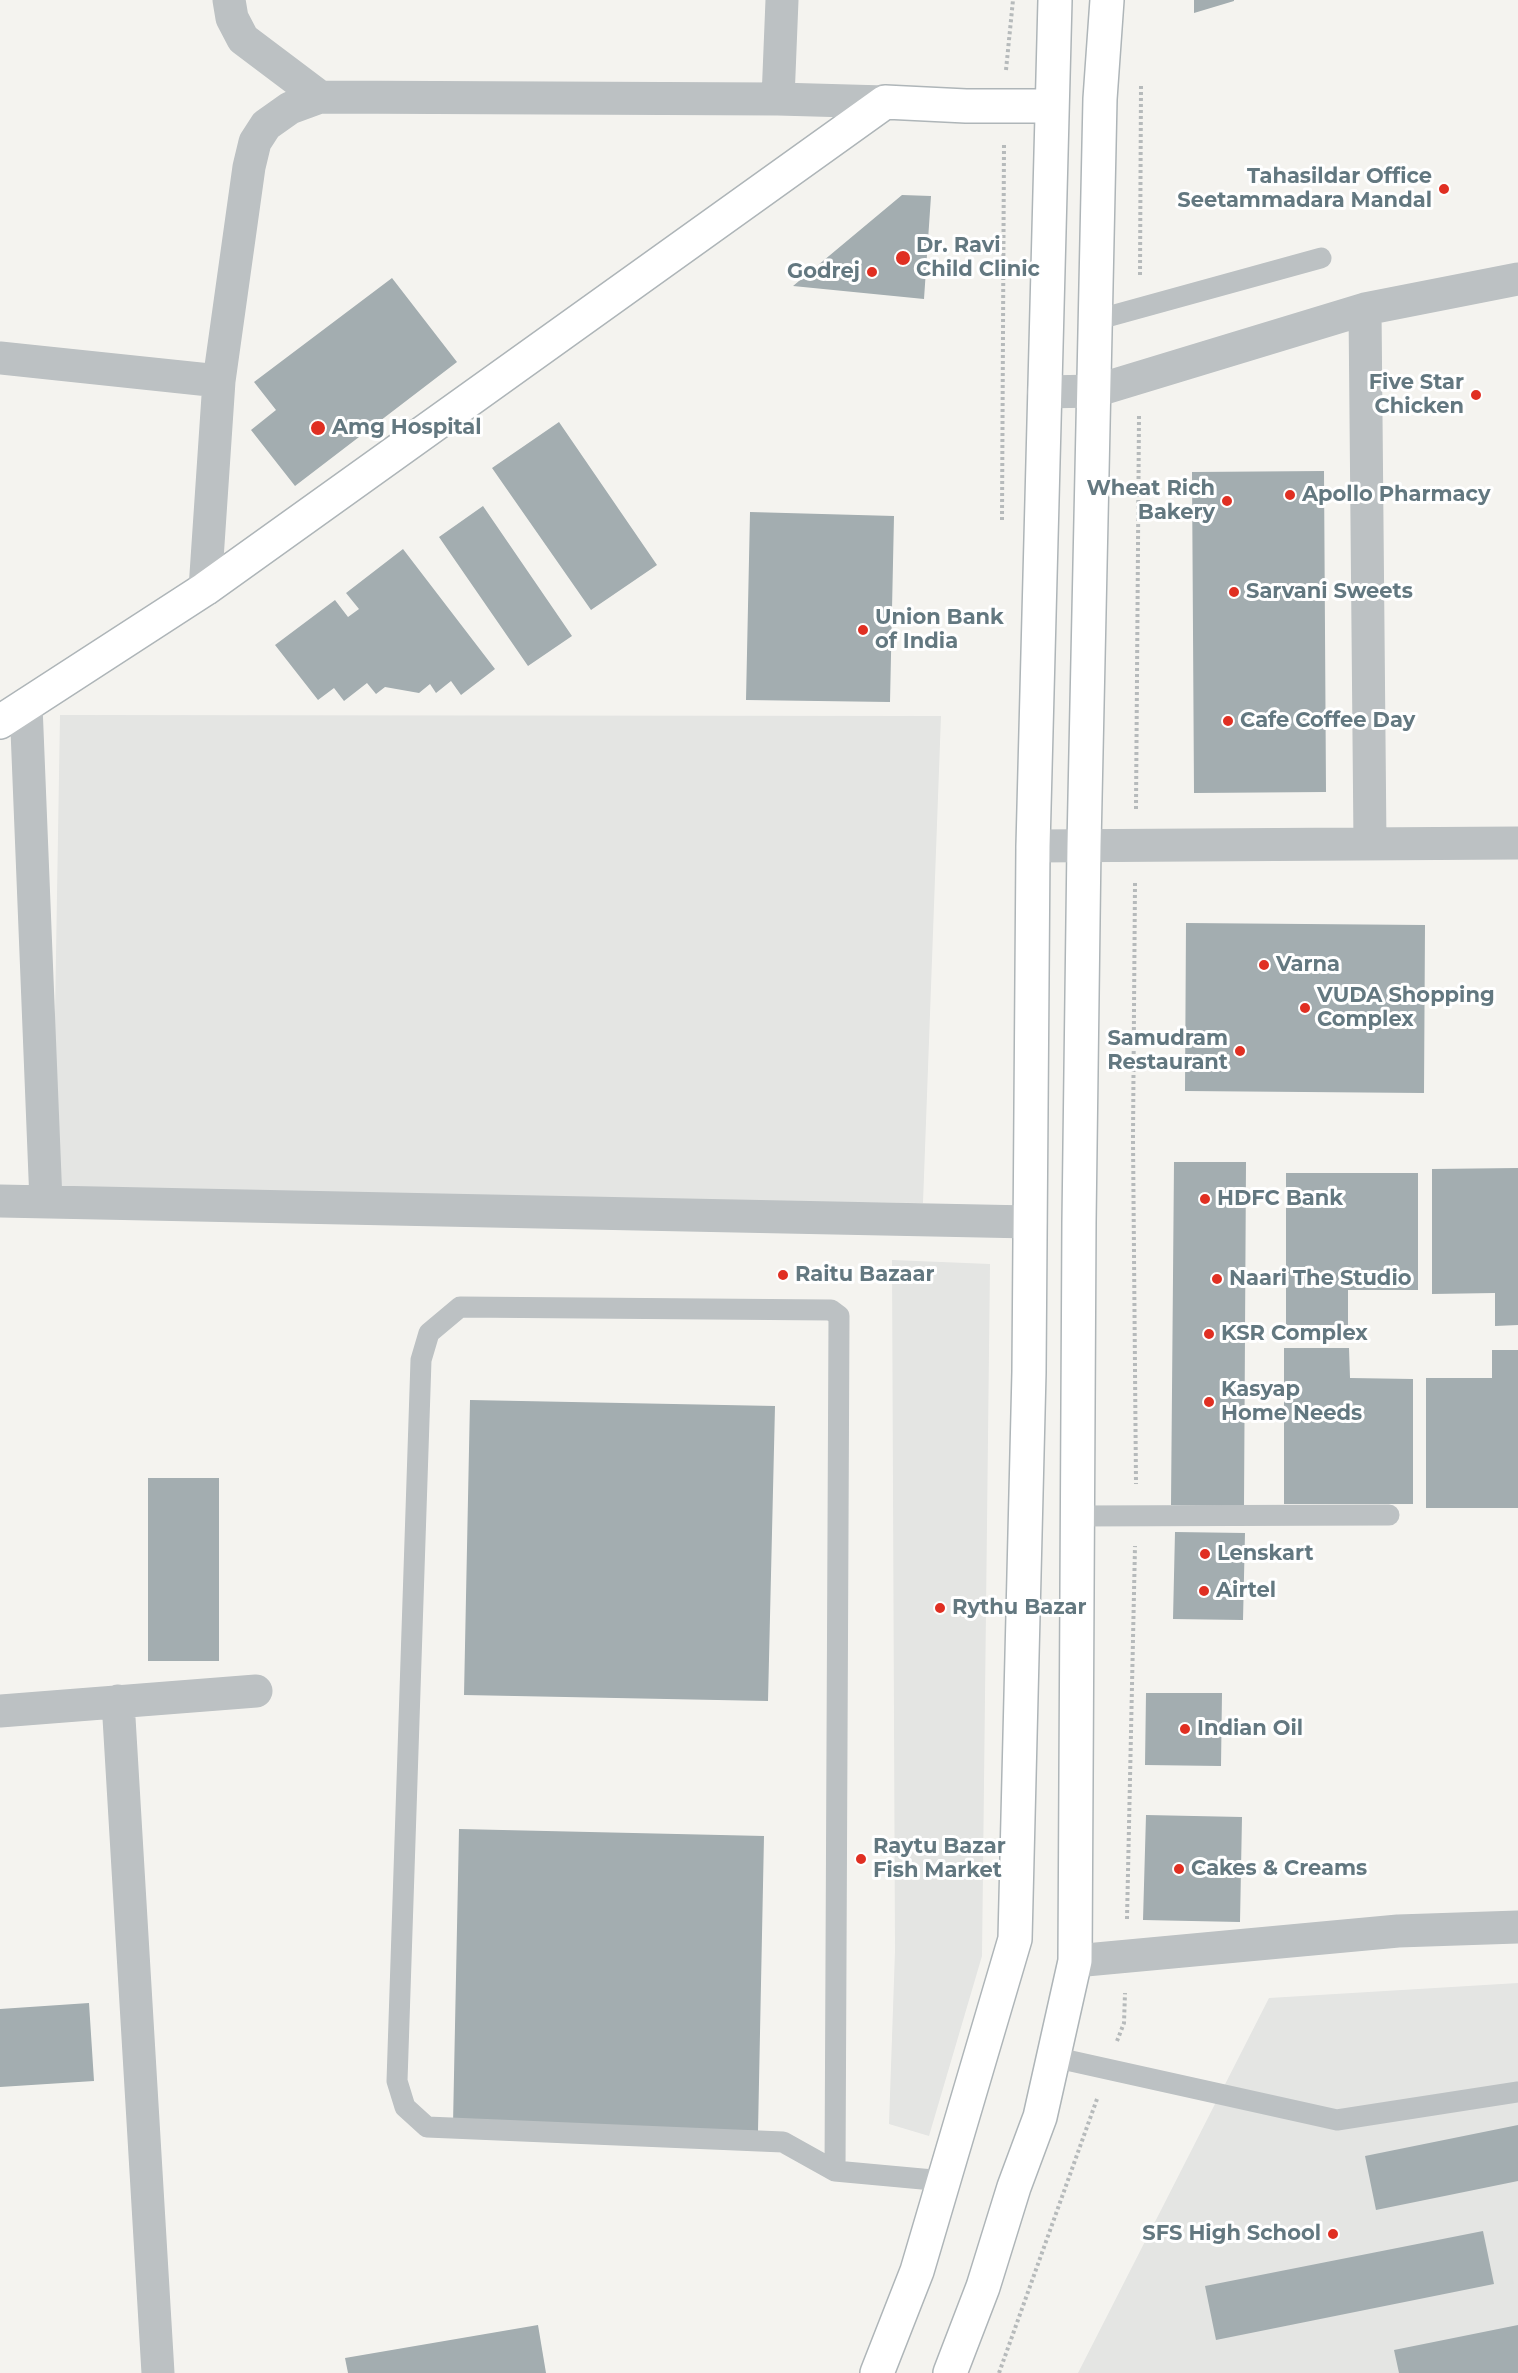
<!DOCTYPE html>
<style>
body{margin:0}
canvas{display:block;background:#f4f3ef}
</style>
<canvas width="1518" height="2373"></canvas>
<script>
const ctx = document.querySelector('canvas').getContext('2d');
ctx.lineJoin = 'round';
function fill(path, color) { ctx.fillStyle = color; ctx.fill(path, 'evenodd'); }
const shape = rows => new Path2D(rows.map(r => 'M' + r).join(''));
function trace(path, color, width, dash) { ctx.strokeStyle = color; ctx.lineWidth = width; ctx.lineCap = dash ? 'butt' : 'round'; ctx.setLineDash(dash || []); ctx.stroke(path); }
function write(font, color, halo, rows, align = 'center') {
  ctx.font = font + ' Montserrat,sans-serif'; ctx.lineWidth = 6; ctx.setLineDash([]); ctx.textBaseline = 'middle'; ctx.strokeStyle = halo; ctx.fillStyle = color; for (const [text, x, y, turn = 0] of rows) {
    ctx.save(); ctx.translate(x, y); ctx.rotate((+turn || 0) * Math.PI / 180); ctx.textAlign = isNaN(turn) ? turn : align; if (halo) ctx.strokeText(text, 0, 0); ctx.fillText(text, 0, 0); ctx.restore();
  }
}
fill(shape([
 [60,715,941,716,923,1203,52,1195],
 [892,1260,990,1264,982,1956,929,2136,889,2124,895,1951],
 [1518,1983,1518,2373,1078,2373,1269,1998]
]), '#e4e5e3');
fill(shape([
 [1194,0,1234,0,1234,1,1194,13],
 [902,195,931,196,924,299,793,286],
 [392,278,457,362,295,486,251,430,276,410,254,382],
 [559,422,657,565,591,610,492,468],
 [1324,471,1326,792,1194,793,1192,472],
 [483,506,572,636,528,666,439,537],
 [750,512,894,516,890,702,746,700],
 [403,549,495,669,461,695,451,681,436,693,430,684,419,693,385,687,376,694,367,683,344,701,334,688,318,700,275,645,335,600,348,617,359,609,346,593],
 [1186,923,1425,925,1424,1093,1185,1091],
 [1174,1162,1246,1162,1244,1506,1171,1505],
 [1518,1168,1518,1325,1495,1326,1495,1293,1432,1294,1432,1169],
 [1286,1173,1418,1173,1418,1290,1348,1290,1348,1325,1286,1325],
 [1284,1348,1349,1348,1350,1378,1413,1379,1413,1504,1284,1504],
 [1492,1350,1518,1350,1518,1508,1426,1508,1426,1378,1492,1378],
 [470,1400,775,1406,768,1701,464,1695],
 [148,1478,219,1478,219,1661,148,1661],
 [1175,1532,1245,1533,1243,1620,1173,1619],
 [1146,1693,1222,1693,1221,1766,1145,1765],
 [1146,1815,1242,1817,1240,1922,1143,1920],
 [459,1829,764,1836,758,2131,453,2124],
 [89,2003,94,2081,0,2087,0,2009],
 [1518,2125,1518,2181,1376,2210,1365,2156],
 [1483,2231,1494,2284,1216,2340,1205,2286],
 [538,2325,546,2373,348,2373,345,2358],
 [1518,2325,1518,2373,1399,2373,1394,2350]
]), '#a3adb0');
const secondary = shape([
 [0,722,205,589,885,102,966,106,1051,106],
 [877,2373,917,2271,1015,1939,1029,1372,1033,846,1055,0],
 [950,2373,983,2287,1014,2187,1040,2117,1075,1961,1079,1222,1084,845,1100,99,1107,0]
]);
trace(secondary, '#aeb5b8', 36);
trace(shape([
 [1006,70,1013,0],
 [1140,275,1141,85],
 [1002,520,1004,143],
 [1136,809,1139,415],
 [1135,883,1133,1138,1136,1484],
 [1127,1919,1135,1546],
 [1117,2041,1124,2023,1125,1993],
 [999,2373,1097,2099]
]), '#b6babb', 4, [3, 3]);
trace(shape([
 [1096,320,1321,258],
 [1077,1516,1389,1515],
 [1053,2057,1337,2120,1518,2092],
 [835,2171,839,1316,831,1310,460,1307,429,1333,421,1360,397,2081,405,2107,427,2127,783,2142,835,2171,944,2181]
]), '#bcc1c3', 21);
trace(shape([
 [229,0,232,18,243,39,320,97],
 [778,99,782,0],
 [1365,309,1370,844],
 [0,358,219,381],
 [1044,392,1095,391,1365,309,1518,279],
 [205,589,219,381,249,167,255,142,266,125,290,108,320,97,778,99,885,102],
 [26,705,46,1202],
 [1033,846,1518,843],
 [0,1201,1030,1222],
 [118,1701,158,2373],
 [0,1711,256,1691],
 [1075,1961,1398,1931,1518,1927]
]), '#bcc1c3', 33);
trace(secondary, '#fff', 33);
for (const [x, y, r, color] of [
 [1444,189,6,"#e02f22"],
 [903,258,8,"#e02f22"],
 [872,272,6,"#e02f22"],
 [1476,395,6,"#e02f22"],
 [318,428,8,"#e02f22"],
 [1290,495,6,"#e02f22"],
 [1227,501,6,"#e02f22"],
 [1234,592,6,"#e02f22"],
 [863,630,6,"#e02f22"],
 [1228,721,6,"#e02f22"],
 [1264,965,6,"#e02f22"],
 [1305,1008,6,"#e02f22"],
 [1240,1051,6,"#e02f22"],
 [1205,1199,6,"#e02f22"],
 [783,1275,6,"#e02f22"],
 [1217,1279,6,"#e02f22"],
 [1209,1334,6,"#e02f22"],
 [1209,1402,6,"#e02f22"],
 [1205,1554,6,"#e02f22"],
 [1204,1591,6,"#e02f22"],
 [940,1608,6,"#e02f22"],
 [1185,1729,6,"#e02f22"],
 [861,1859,6,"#e02f22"],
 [1179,1869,6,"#e02f22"],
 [1333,2234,6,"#e02f22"]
]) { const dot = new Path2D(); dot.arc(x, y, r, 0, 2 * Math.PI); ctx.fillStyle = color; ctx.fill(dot); trace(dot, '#fff', 2); }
write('bold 21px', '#637880', '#fff', [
 ["Tahasildar Office",1432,177,"right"],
 ["Seetammadara Mandal",1432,201,"right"],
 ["Dr. Ravi",916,246],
 ["Child Clinic",916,270],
 ["Godrej",860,272,"right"],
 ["Five Star",1464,383,"right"],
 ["Chicken",1464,407,"right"],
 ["Amg Hospital",332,428],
 ["Wheat Rich",1215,489,"right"],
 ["Bakery",1215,513,"right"],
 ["Apollo Pharmacy",1302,495],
 ["Sarvani Sweets",1246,592],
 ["Union Bank",875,618],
 ["of India",875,642],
 ["Cafe Coffee Day",1240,721],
 ["Varna",1276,965],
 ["VUDA Shopping",1317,996],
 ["Complex",1317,1020],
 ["Samudram",1228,1039,"right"],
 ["Restaurant",1228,1063,"right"],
 ["HDFC Bank",1217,1199],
 ["Raitu Bazaar",795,1275],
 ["Naari The Studio",1229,1279],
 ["KSR Complex",1221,1334],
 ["Kasyap",1221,1390],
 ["Home Needs",1221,1414],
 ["Lenskart",1217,1554],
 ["Airtel",1216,1591],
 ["Rythu Bazar",952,1608],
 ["Indian Oil",1197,1729],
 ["Raytu Bazar",873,1847],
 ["Fish Market",873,1871],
 ["Cakes & Creams",1191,1869],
 ["SFS High School",1321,2234,"right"]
], 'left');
</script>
